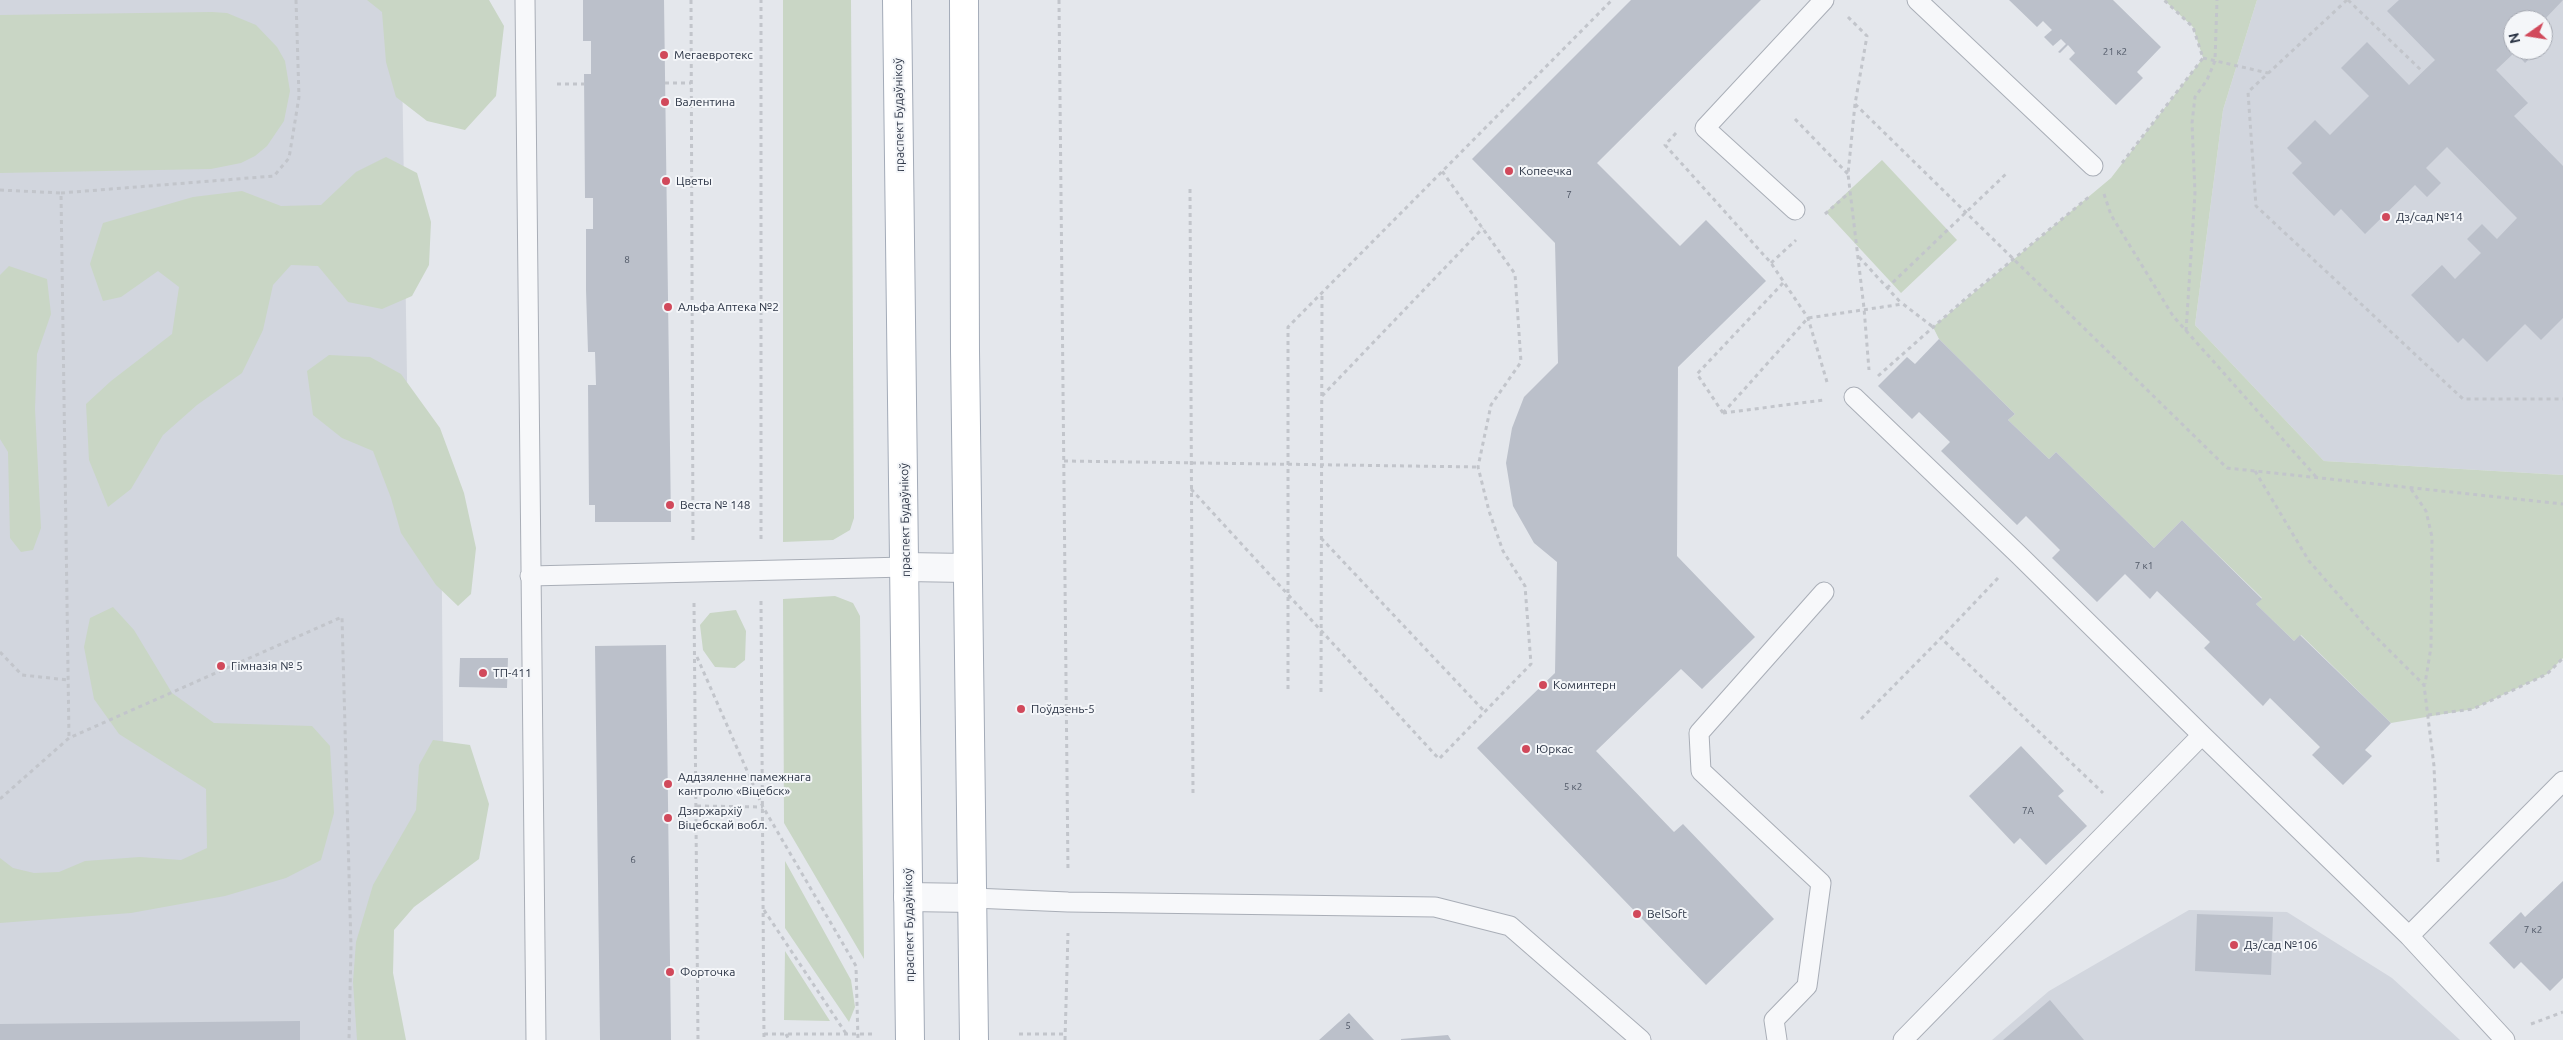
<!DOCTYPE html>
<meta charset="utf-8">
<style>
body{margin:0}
#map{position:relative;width:2563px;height:1040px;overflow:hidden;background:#e4e7ec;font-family:Ubuntu,sans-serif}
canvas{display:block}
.north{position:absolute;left:2503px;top:10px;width:50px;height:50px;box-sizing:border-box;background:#f4f6f9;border:1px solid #a4a8b1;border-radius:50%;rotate:257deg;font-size:14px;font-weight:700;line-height:20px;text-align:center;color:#2b3445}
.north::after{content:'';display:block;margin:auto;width:18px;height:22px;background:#d1495b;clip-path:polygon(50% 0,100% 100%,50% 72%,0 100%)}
</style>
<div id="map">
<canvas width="2563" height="1040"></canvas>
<div class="north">N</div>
</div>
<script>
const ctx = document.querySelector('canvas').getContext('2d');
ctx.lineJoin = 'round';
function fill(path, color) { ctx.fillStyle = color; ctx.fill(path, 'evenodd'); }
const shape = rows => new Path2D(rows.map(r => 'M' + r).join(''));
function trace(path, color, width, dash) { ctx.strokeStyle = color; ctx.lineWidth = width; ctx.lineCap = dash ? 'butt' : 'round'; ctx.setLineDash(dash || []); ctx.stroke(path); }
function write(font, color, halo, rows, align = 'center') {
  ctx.font = font + ' Ubuntu,sans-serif'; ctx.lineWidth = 4; ctx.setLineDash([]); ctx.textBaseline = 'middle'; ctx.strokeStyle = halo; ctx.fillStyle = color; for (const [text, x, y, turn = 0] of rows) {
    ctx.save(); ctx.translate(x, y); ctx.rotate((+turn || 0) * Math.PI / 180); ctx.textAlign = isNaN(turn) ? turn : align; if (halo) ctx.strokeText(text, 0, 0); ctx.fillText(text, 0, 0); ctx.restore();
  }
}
fill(shape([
 [0,0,401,0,408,440,441,478,444,853,386,910,383,1040,0,1040],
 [2257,0,2563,0,2563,475,2324,461,2195,325,2223,110],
 [2513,20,2543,20,2543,50,2513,50],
 [2189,910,2287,912,2392,978,2460,1040,1992,1040,2049,991]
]), '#d2d6de');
fill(shape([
 [367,0,489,0,504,26,496,96,465,130,427,121,396,97,386,62,382,12],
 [783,0,851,0,854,518,850,530,833,540,783,542],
 [2164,0,2257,0,2223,110,2195,325,2324,461,2563,475,2563,658,2547,674,2473,709,2391,723,2301,635,2294,641,2256,604,2262,598,2182,520,2154,548,2056,452,2049,459,2008,420,2015,414,1939,339,1933,327,2111,178,2203,58,2193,27],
 [212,12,227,13,256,25,277,47,285,61,290,91,284,121,267,146,255,156,241,163,211,169,0,173,0,15],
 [386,157,417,173,431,222,429,265,412,296,382,309,348,302,318,266,291,265,273,285,263,330,242,373,197,405,163,435,131,489,108,507,89,460,86,404,111,381,172,334,179,287,158,271,121,297,103,301,90,264,103,223,193,197,242,191,281,206,321,205,356,172],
 [1882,160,1957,240,1901,293,1826,212],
 [9,266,47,279,51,314,37,354,35,409,41,528,33,550,21,552,10,538,8,452,0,439,0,275],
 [329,355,370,357,401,374,440,428,464,493,476,548,471,594,458,606,436,585,401,533,391,498,373,451,342,438,313,415,307,371],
 [835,596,853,603,860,616,864,959,784,823,783,599],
 [113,607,134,630,172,693,214,723,312,726,330,746,334,813,321,860,286,878,225,896,131,913,0,923,0,858,13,868,34,873,59,872,85,861,140,857,181,860,207,848,206,789,119,734,94,699,84,647,90,618],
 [736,610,746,631,745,660,735,668,715,667,703,650,700,625,710,613],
 [433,740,470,745,489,804,479,859,414,907,394,930,393,973,406,1040,357,1040,353,982,356,942,373,885,416,810,419,765],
 [785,861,851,980,855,1007,849,1022,785,928],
 [785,951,830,1021,784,1020]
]), '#c9d6c5');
fill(shape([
 [583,0,664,0,671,522,595,522,595,505,589,505,588,385,596,385,595,352,588,352,586,290,586,229,593,229,593,198,585,198,584,74,591,74,591,41,583,41],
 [1631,0,1761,0,1597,163,1680,246,1706,220,1766,281,1678,367,1677,556,1755,637,1702,689,1681,669,1596,751,1674,832,1683,824,1774,919,1706,985,1477,748,1555,673,1557,562,1534,543,1513,506,1506,463,1512,428,1524,397,1558,363,1555,243,1472,159],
 [2009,0,2113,0,2161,47,2137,72,2143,78,2116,105,2069,59,2075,53,2068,45,2060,53,2058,52,2066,44,2061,39,2053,46,2044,37,2052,30,2043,21,2037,27],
 [2399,0,2563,0,2544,20,2513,20,2513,50,2538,50,2525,63,2515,52,2496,70,2528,103,2514,116,2563,166,2563,318,2541,340,2525,324,2487,362,2463,338,2458,343,2411,295,2442,265,2455,279,2481,253,2467,239,2482,224,2497,239,2517,218,2447,147,2426,168,2441,183,2427,197,2415,185,2365,234,2341,209,2334,216,2292,173,2302,163,2287,148,2315,120,2330,135,2369,96,2341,68,2367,42,2409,85,2435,60,2387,11],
 [1939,339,2015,414,2008,420,2049,459,2056,452,2154,548,2182,520,2262,599,2256,604,2294,641,2300,635,2391,723,2365,750,2372,756,2343,785,2312,755,2320,747,2270,698,2263,706,2204,648,2210,642,2157,591,2150,599,2125,574,2097,602,2052,558,2060,550,2026,516,2017,525,1941,451,1950,442,1919,412,1912,419,1878,386,1907,357,1915,364],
 [666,645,671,1040,600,1040,595,646],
 [460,658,508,658,507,688,459,687],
 [2021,746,2064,791,2058,796,2087,826,2046,865,2020,838,2014,844,1969,796],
 [2563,881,2563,978,2550,991,2521,962,2514,969,2489,943,2521,912,2525,917],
 [2197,914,2273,917,2271,975,2195,971],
 [2050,1000,2084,1040,2003,1040],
 [1349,1013,1374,1040,1319,1040],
 [300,1021,300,1040,0,1040,0,1024],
 [1448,1035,1451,1040,1401,1040,1401,1039]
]), '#bbc0ca');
const service = shape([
 [525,0,536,1040],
 [1917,0,2093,166],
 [1795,210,1705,128,1824,0],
 [1854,397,2019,555,2202,735],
 [530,576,906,567],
 [973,898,1068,902,1435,907,1510,926,1641,1040],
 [2409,936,2563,781],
 [1777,1040,1774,1020,1807,986,1821,883,1701,771,1699,733,1824,592],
 [1903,1040,2202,735,2409,936,2505,1040]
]);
const minor = shape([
 [906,567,967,568],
 [908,897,973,898]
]);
const primary = shape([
 [897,0,910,1040],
 [964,0,965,351,974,1040]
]);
trace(service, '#a9aeb7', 21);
trace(minor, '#a9aeb7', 30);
trace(primary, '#a3abb8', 30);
trace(shape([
 [691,0,693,542],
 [1059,0,1068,872],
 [2347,0,2248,92,2256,206,2463,399,2563,399],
 [2348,0,2423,72],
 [1848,17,1867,36,1855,104,2227,468,2563,504],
 [2203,58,2268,73],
 [665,83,691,83],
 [557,84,584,84],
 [1855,104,1848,174,1864,308,1869,370],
 [1795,119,1848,174],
 [1676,133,1665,145,1771,263,1808,318,1827,382],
 [2122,163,2203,58,2193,27,2164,0],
 [1190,189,1193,794],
 [0,190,61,193,69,738],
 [61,193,274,176,289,158,299,97,296,0],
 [2104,194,2111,215,2173,316,2318,479],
 [1825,214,1850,192],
 [1859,257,1902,304],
 [1771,263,1796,240],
 [1887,288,2008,172],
 [2186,331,2195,193,2192,123,2195,97,2207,80,2215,61,2217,0],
 [1878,376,1965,299,2090,196],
 [1322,396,1483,228],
 [1723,413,1824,400],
 [1723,413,1808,318,1903,304,1933,327],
 [1723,413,1697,374,1784,282],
 [1064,461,1478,467],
 [2255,471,2309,561,2369,630,2424,685,2434,766,2438,862],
 [1191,489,1439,759,1531,664,1525,586,1503,551,1489,511,1478,467,1491,405,1521,362,1515,274,1442,171],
 [2411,489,2426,511,2432,537,2431,647,2425,684],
 [1321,538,1485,712],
 [761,539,761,0],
 [1998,578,1941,638,2103,793],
 [761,601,764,1040],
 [694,603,698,1040],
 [0,652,22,675,68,680],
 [697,657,763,807,856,966,858,1040],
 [1288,689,1288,327,1612,0],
 [1321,692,1322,292],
 [2428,715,2473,709,2547,674,2563,658],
 [1861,719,1941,638],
 [0,799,69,738,342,617,351,947,349,1040],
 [697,806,763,807],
 [764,910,847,1035],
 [2531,1024,2563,1012],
 [764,1034,876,1034],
 [786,1034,789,1040],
 [1019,1034,1065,1034],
 [1065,1040,1068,933]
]), '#c2c5cb', 3, [4, 4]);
trace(service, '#f7f8fa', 19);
trace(minor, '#f7f8fa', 28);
trace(primary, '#fff', 28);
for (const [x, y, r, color] of [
 [664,55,5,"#d1495b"],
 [665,102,5,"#d1495b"],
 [1509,171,5,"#d1495b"],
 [666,181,5,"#d1495b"],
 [2386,217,5,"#d1495b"],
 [668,307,5,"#d1495b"],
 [670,505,5,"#d1495b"],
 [221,666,5,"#d1495b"],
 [483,673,5,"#d1495b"],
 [1543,685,5,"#d1495b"],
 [1021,709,5,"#d1495b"],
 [1526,749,5,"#d1495b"],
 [668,784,5,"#d1495b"],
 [668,818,5,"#d1495b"],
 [1637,914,5,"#d1495b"],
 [2234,945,5,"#d1495b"],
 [670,972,5,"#d1495b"]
]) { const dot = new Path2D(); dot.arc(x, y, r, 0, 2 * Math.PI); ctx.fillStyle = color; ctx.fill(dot); trace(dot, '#f4f6f9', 2); }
write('10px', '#4f5766', null, [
 ["21 к2",2115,52],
 ["7",1569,195],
 ["8",627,260],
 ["7 к1",2144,566],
 ["5 к2",1573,787],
 ["7А",2028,811],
 ["6",633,860],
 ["7 к2",2533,930],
 ["5",1348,1026]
]);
write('12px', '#2b3445', '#f4f6f9', [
 ["Мегаевротекс",674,55],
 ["Валентина",675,102],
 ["Копеечка",1519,171],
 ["Цветы",676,181],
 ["Дз/сад №14",2396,217],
 ["Альфа Аптека №2",678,307],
 ["Веста № 148",680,505],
 ["Гімназія № 5",231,666],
 ["ТП-411",493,673],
 ["Коминтерн",1553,685],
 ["Поўдзень-5",1031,709],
 ["Юркас",1536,749],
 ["Аддзяленне памежнага",678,777],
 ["кантролю «Віцебск»",678,791],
 ["Дзяржархіў",678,811],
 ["Віцебскай вобл.",678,825],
 ["BelSoft",1647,914],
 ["Дз/сад №106",2244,945],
 ["Форточка",680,972]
], 'left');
write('12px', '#2b3445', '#f4f6f9', [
 ["праспект Будаўнікоў",899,115,-91],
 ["праспект Будаўнікоў",905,520,-91],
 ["праспект Будаўнікоў",909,925,-91]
]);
</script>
